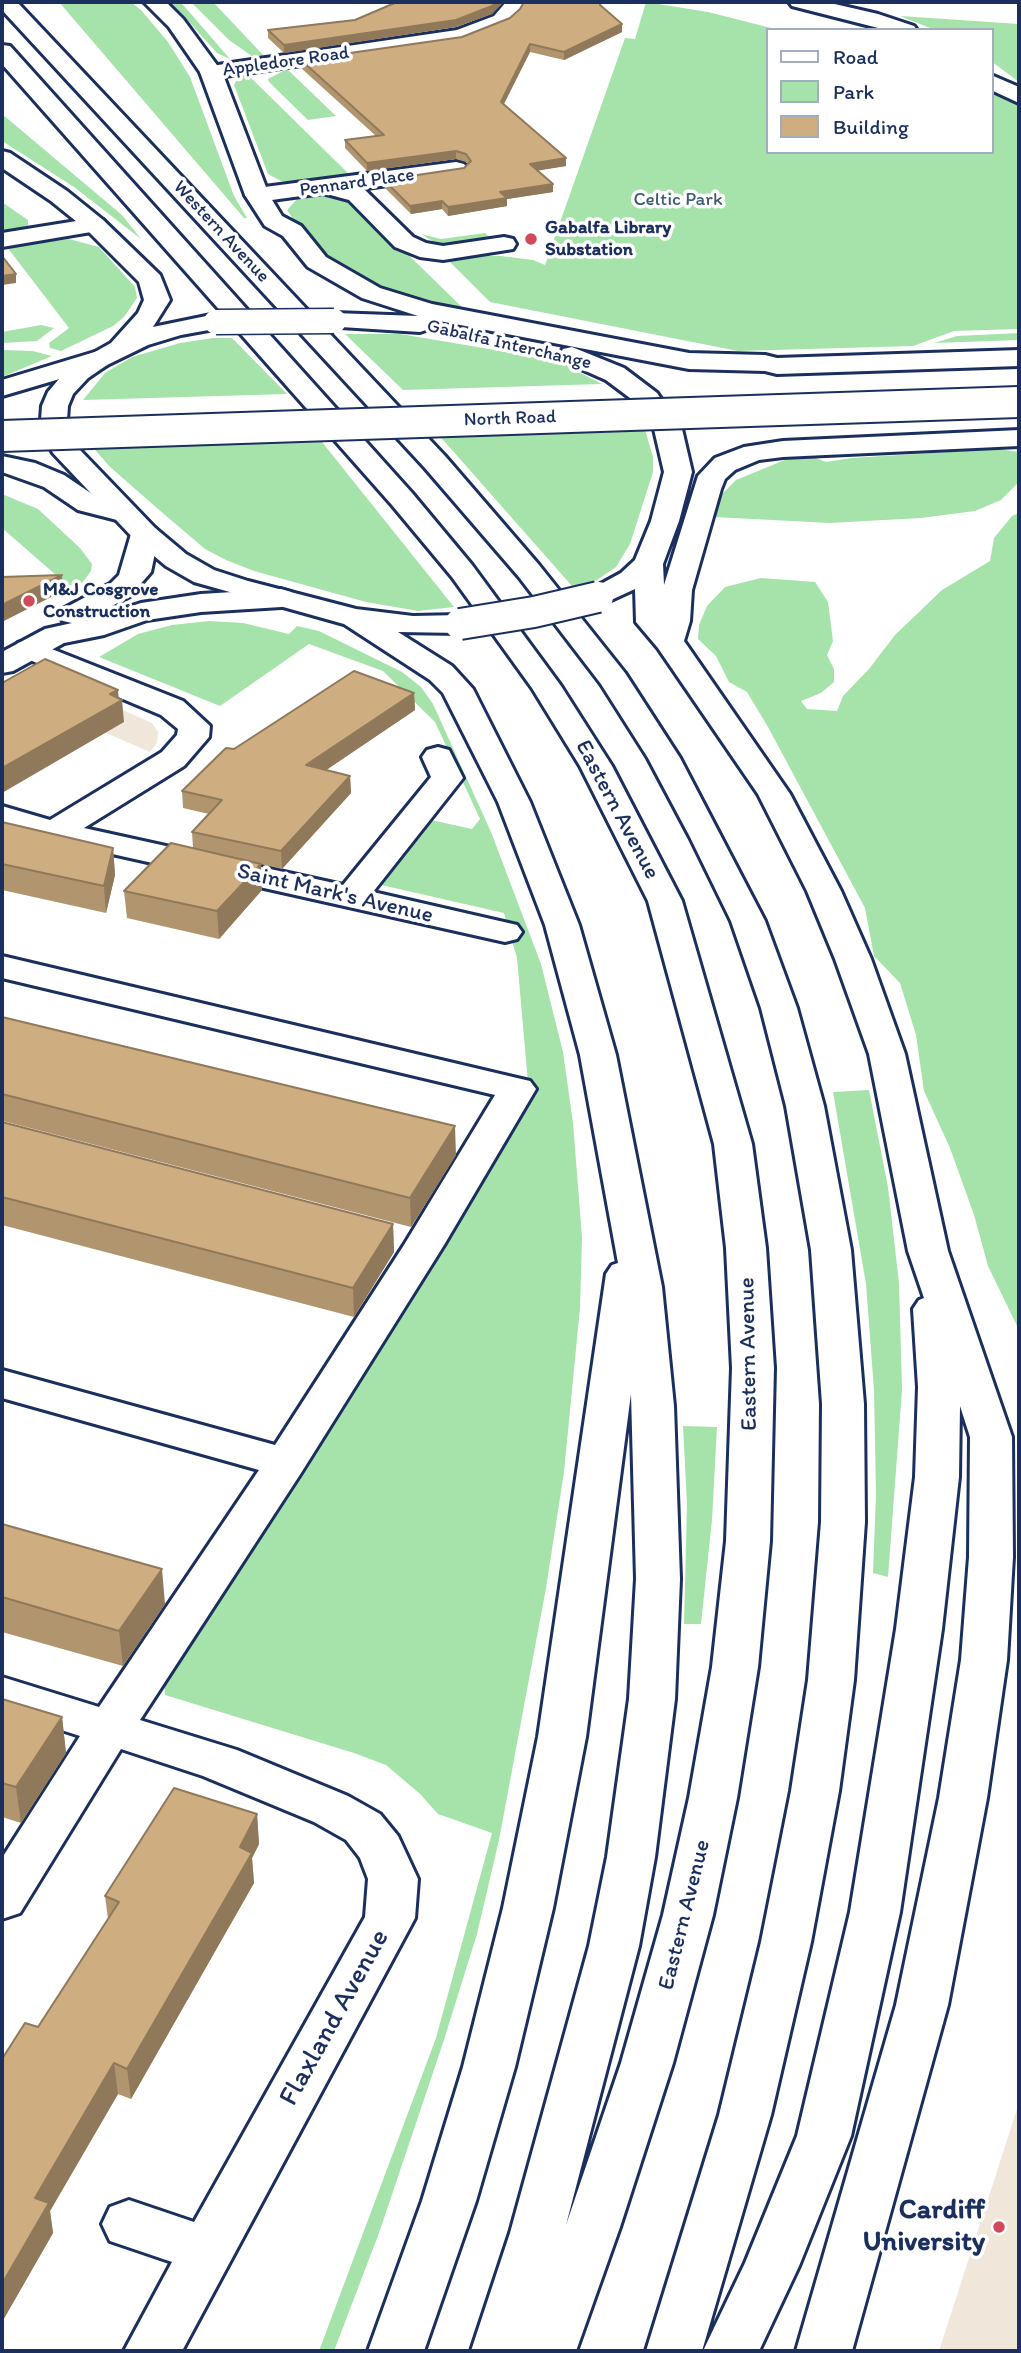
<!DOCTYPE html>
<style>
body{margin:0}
#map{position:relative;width:1021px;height:2353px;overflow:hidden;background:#fff;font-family:Itim,sans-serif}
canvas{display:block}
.frame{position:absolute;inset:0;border:4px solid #1b2f5e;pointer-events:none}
.legend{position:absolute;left:766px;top:28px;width:228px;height:126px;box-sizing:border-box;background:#fff;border:2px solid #a4acbf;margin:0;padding:9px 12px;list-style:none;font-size:21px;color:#1b2f5e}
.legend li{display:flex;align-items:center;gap:14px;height:35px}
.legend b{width:35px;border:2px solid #a4acbf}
</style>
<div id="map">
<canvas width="1021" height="2353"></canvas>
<div class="frame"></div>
<ul class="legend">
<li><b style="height:9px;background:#fff"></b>Road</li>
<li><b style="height:19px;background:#a5e3ab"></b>Park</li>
<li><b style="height:19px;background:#cead81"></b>Building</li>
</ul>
</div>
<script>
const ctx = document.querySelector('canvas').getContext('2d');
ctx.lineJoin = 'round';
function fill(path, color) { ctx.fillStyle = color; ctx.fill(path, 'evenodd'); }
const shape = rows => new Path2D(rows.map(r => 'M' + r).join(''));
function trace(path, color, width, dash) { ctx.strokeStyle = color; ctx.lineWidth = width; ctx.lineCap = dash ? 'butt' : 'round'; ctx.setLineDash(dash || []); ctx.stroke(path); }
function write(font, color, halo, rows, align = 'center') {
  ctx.font = font + ' Itim,sans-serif'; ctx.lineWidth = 7; ctx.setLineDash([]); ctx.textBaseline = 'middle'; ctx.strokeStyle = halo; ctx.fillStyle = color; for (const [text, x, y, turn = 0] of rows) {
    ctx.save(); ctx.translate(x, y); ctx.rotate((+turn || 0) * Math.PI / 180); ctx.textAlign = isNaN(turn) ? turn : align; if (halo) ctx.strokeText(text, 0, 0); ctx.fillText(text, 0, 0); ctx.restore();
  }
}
fill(shape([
 [55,680,152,723,158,732,157,743,150,752,18,695],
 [1019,2103,1019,2351,939,2351]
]), '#f0e6d9');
fill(shape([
 [59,2,131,2,141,10,168,42,190,77,234,196,247,218,244,218],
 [171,2,180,2,185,7,230,59,217,53],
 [191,2,213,2,265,57,256,59,229,40],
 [646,2,708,12,779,30,767,30,767,152,991,152,991,90,1019,102,1019,329,954,331,913,346,738,351,490,302,448,260,465,256,501,256,533,260,545,265,625,38,635,39],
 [900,16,1019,24,1019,82,991,61,991,30,935,30],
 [287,69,336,116,308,120,269,82,268,79],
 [246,73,355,180,303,184,281,181,268,174,234,85,238,77],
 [2,114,122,215,141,239,74,187,2,141],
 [323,193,349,197,469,314,383,293,329,261,305,236,287,210,297,199],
 [2,202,28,220,28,226,2,232],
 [485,233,489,237,487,241,442,247,421,234,441,239],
 [69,239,99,247,135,287,137,298,124,317,113,326,61,351,50,348,49,343,69,328,7,247],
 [41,325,54,328,37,341,2,343,2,332],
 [1019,333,1019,340,934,343,957,336],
 [345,334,400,334,519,354,565,365,602,384,403,390],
 [213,338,232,338,287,394,83,400,105,373,132,357,180,343],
 [2,350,33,351,52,356,2,377],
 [644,426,653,457,653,472,630,544,616,567,597,580,572,586,437,433],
 [318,437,454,607,418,611,366,602,254,571,226,560,205,549,158,509,109,466,91,445],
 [998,449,1019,452,1019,482,1001,500,975,511,921,518,830,523,714,517,721,495,736,480,797,455,813,457,826,462,851,458],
 [2,494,38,509,80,548,92,564,91,571,83,582,72,589,2,528],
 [1019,513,1019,1386,1017,1387,1018,1328,988,1266,974,1215,950,1148,924,1091,916,1035,900,983,874,956,865,908,768,727,747,692,729,682,716,656,698,639,699,625,707,606,725,587,761,578,815,582,828,602,833,641,827,655,834,669,834,682,821,693,801,701,807,709,837,711,843,696,869,669,895,635,942,590,990,561,994,538,1012,516],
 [209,621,243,623,289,634,297,626,319,631,402,672,421,687,433,704,491,832,541,964,563,1052,573,1123,582,1237,580,1308,564,1472,546,1588,499,1840,477,1934,443,2043,379,2233,334,2351,319,2351,436,2038,492,1833,438,1814,420,1794,386,1765,354,1753,165,1695,164,1685,434,1253,529,1094,517,958,504,913,377,884,421,822,431,820,472,829,480,819,435,722,383,671,309,644,220,706,99,657,138,634,172,625],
 [869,1090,888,1187,899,1283,902,1390,888,1577,873,1573,876,1494,874,1390,866,1284,833,1092],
 [683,1426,717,1427,712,1520,701,1624,684,1624,687,1504]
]), '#a5e3ab');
const minor = shape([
 [506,2,526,2,518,15,508,24,461,42,211,78,203,77,200,72,203,67,211,66,457,30,494,16,506,2],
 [789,2,826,2,878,14,914,26,917,30,886,30,792,6,789,2],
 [991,75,1019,87,1019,103,991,90,991,75],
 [456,162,464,164,468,169,464,174,360,189,365,190,413,237,426,243,443,246,504,237,513,239,516,244,513,249,443,260,420,257,395,247,349,200,323,193,257,202,249,200,245,195,249,190,257,188,456,162],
 [95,218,103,220,107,225,103,230,2,247,2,233,95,218],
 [29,640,183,701,210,726,209,737,184,766,84,828,343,885,431,777,422,757,427,750,438,747,449,750,463,778,373,892,517,925,522,932,517,939,505,942,32,836,2,827,2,806,50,820,162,752,177,735,178,729,161,715,18,655,14,649,18,643,29,640],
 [2,956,517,1078,530,1081,536,1089,444,1245,301,1473,140,1720,237,1750,348,1796,380,1814,398,1836,418,1879,415,1918,182,2351,124,2351,172,2262,110,2241,102,2224,110,2207,129,2200,194,2222,365,1917,368,1879,360,1858,346,1840,314,1822,203,1776,121,1749,20,1913,2,1919,2,1858,80,1736,2,1711,2,1677,99,1707,259,1470,2,1398,2,1370,275,1445,404,1245,495,1095,2,978,2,956]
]);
const major = shape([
 [98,351,107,353,111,359,107,365,2,396,2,380,98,351],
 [2,456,35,463,64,475,98,498,131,506,135,512,131,518,121,521,78,510,44,487,2,472,2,456],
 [145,525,155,528,159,534,151,572,130,596,85,621,141,603,201,594,281,589,291,592,296,598,291,604,281,607,201,612,147,620,104,635,64,643,13,671,2,673,2,652,45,629,72,623,63,621,59,615,63,609,110,584,119,575,131,534,135,528,145,525]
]);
const highway = shape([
 [2,2,17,2,445,456,539,565,625,673,680,758,765,921,797,1008,824,1106,851,1250,864,1404,865,1522,854,1680,839,1791,811,1942,771,2115,702,2351,646,2351,719,2115,761,1942,791,1791,808,1680,821,1522,822,1404,811,1250,786,1106,761,1008,731,921,690,837,648,758,601,684,519,577,425,468,2,10,2,2],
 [144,2,166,2,183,19,222,72,269,195,282,216,301,226,326,257,380,288,432,304,689,353,765,355,777,358,1019,350,1019,366,777,374,765,371,689,369,429,319,433,324,429,329,420,332,325,326,321,321,325,316,334,313,418,316,362,298,308,267,283,236,265,226,245,195,200,72,169,27,144,2],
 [2,45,10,46,412,493,472,565,561,686,612,766,682,901,752,1144,766,1248,774,1368,770,1541,758,1667,737,1798,713,1915,673,2063,620,2227,576,2351,471,2351,510,2233,589,1946,607,1857,629,1699,636,1579,631,1394,586,1737,553,1908,515,2067,476,2201,424,2351,368,2351,422,2201,463,2067,503,1908,538,1737,606,1274,612,1265,618,1263,580,1055,545,925,498,802,443,693,430,680,344,624,194,582,166,566,135,540,53,453,44,436,41,420,42,406,48,392,70,366,111,343,138,313,144,300,139,282,87,230,51,201,2,168,2,151,10,153,67,191,103,220,160,275,170,300,153,327,216,314,225,317,229,322,225,327,181,335,148,345,107,365,88,378,73,394,68,406,67,420,79,449,155,528,186,554,214,570,248,581,356,609,413,616,460,615,471,618,475,624,471,630,460,633,398,632,452,666,473,689,530,802,579,925,616,1055,662,1287,674,1406,680,1579,675,1699,655,1857,639,1946,566,2225,621,2063,663,1915,689,1798,712,1667,726,1541,732,1368,726,1248,714,1144,648,901,580,766,532,688,452,577,392,505,2,64,2,45],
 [572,347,624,368,657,393,682,429,692,472,679,521,663,564,664,585,698,476,715,458,744,447,783,441,1019,430,1019,446,783,457,759,460,735,470,725,479,721,489,692,590,690,621,684,641,790,794,841,891,871,959,905,1054,948,1251,1012,1437,1013,1557,1007,1660,987,1798,948,2005,852,2351,796,2351,896,2005,939,1798,961,1660,969,1557,970,1437,960,1406,959,1477,942,1629,900,1912,851,2136,799,2266,759,2351,703,2351,745,2263,797,2136,850,1912,896,1629,915,1477,918,1387,913,1309,919,1300,924,1298,908,1251,869,1054,835,959,807,891,758,794,658,648,636,622,635,589,598,606,588,603,583,597,588,591,621,573,635,560,651,521,664,472,654,429,638,404,606,380,563,361,559,355,563,349,572,347]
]);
trace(minor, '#1b2f5e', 6);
trace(major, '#1b2f5e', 6);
trace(highway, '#1b2f5e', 6);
fill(minor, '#fff');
fill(major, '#fff');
fill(highway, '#fff');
const majorBridge = shape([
 [2,436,1019,402]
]);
const highwayBridgeFar1 = shape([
 [216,322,334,321]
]);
const highwayBridge = shape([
 [460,624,534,612,598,597]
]);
trace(majorBridge, '#1b2f5e', 34, []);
trace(highwayBridgeFar1, '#1b2f5e', 27, []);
trace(highwayBridge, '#1b2f5e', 34, []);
trace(majorBridge, '#fff', 30);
trace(highwayBridgeFar1, '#fff', 24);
trace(highwayBridge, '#fff', 30);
fill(shape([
 [602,6,622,32,564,60,530,52,503,104,566,158,566,166,538,170,553,184,553,192,507,199,507,206,448,216,442,209,411,214,385,188,384,180,464,168,468,165,466,162,456,159,367,171,345,148,345,140,376,136,301,68,301,60,462,37,510,18],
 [492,14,456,27,284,53,268,38,268,30,355,20],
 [414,693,415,710,326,770,350,776,351,793,282,869,261,864,262,890,219,939,127,918,124,891,193,848,192,832,209,814,183,808,182,791,234,749],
 [2,822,113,848,115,875,106,913,2,890],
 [2,1017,456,1155,411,1227,3,1121,2,1122],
 [2,1122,393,1224,394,1252,354,1317,2,1225],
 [2,1524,165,1604,123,1666,2,1632],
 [2,1699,62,1717,66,1753,21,1823,2,1817],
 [257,1814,259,1844,252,1858,254,1883,131,2099,118,2094,50,2211,53,2233,2,2322,2,2059,38,2027,108,1919,105,1896]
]), '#b1956f');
fill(shape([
 [497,2,504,2,492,14,456,27,284,53,284,45],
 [622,24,622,32,564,60,564,52],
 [530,44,530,52,501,110,501,102],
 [456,151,456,159,367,171,367,163],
 [566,158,566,166,530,172,530,164],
 [553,184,553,192,507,199,507,206,448,216,448,207,500,192],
 [442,201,442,209,411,214,410,206],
 [16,274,16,283,2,285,2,276],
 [62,575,63,591,2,622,2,605],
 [118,690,119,701,122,700,124,722,2,793,2,768,110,694],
 [414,693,415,710,307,783,306,765],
 [350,776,351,793,282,869,281,851],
 [113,848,115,875,106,913,104,886],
 [261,864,262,890,219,939,217,911],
 [455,1126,456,1155,411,1227,410,1198],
 [393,1224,394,1252,354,1317,353,1288],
 [162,1569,165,1604,123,1666,119,1631],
 [62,1717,66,1753,21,1823,16,1787],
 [257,1814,259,1844,252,1858,254,1883,131,2099,127,2069],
 [114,2063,118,2094,50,2211,53,2233,2,2322,2,2284,35,2198]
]), '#90795a');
const building = shape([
 [397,2,497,2,492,6,456,20,284,45,268,30,355,20,397,2],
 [524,2,601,2,600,5,622,24,564,52,530,44,501,102,566,158,530,164,553,184,500,192,507,198,448,207,442,201,410,206,384,180,464,168,471,161,466,154,456,151,367,163,345,140,384,135,301,60,462,37,510,18,520,9,524,2],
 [2,256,16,274,2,276,2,256],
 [62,575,2,605,2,577,62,575],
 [45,659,118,690,110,694,122,700,2,768,2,683,45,659],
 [354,671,414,693,306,765,350,776,281,851,192,832,222,800,182,791,226,748,234,749,354,671],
 [2,822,113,848,104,886,2,864,2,822],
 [171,843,261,864,217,911,124,891,171,843],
 [2,1017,455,1126,410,1198,2,1094,2,1017],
 [2,1122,393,1224,353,1288,2,1197,2,1122],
 [2,1524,162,1569,119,1631,2,1597,2,1524],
 [2,1699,62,1717,16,1787,2,1783,2,1699],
 [174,1788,257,1814,240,1847,252,1853,127,2069,114,2063,35,2198,49,2203,2,2284,2,2059,25,2023,38,2027,119,1902,105,1896,174,1788]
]);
fill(building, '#cead81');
trace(building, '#90795a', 2);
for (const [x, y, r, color] of [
 [531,239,7,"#d1495b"],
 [29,601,7,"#d1495b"],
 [999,2227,7,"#d1495b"]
]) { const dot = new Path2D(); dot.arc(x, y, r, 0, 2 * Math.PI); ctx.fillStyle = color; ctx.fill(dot); trace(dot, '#fff', 2.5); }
write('19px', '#1b2f5e', '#fff', [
 ["Appledore Road",286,62,-8],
 ["Pennard Place",357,183,-8],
 ["Western Avenue",221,232,47],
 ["Gabalfa Interchange",509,345,13],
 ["North Road",510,419,-2]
]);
write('19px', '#3e5c71', '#fff', [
 ["Celtic Park",678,200]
]);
write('bold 19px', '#1b2f5e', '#fff', [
 ["Gabalfa Library",545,228],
 ["Substation",545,250],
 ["M&J Cosgrove",43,590],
 ["Construction",43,612]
], 'left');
write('23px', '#1b2f5e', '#fff', [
 ["Eastern Avenue",617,810,62],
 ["Saint Mark's Avenue",335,894,13],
 ["Eastern Avenue",749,1354,-91],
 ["Eastern Avenue",685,1915,-76]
]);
write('28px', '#1b2f5e', '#fff', [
 ["Flaxland Avenue",335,2018,-61]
]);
write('bold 28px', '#1b2f5e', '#fff', [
 ["Cardiff",985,2211],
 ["University",985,2243]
], 'right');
</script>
